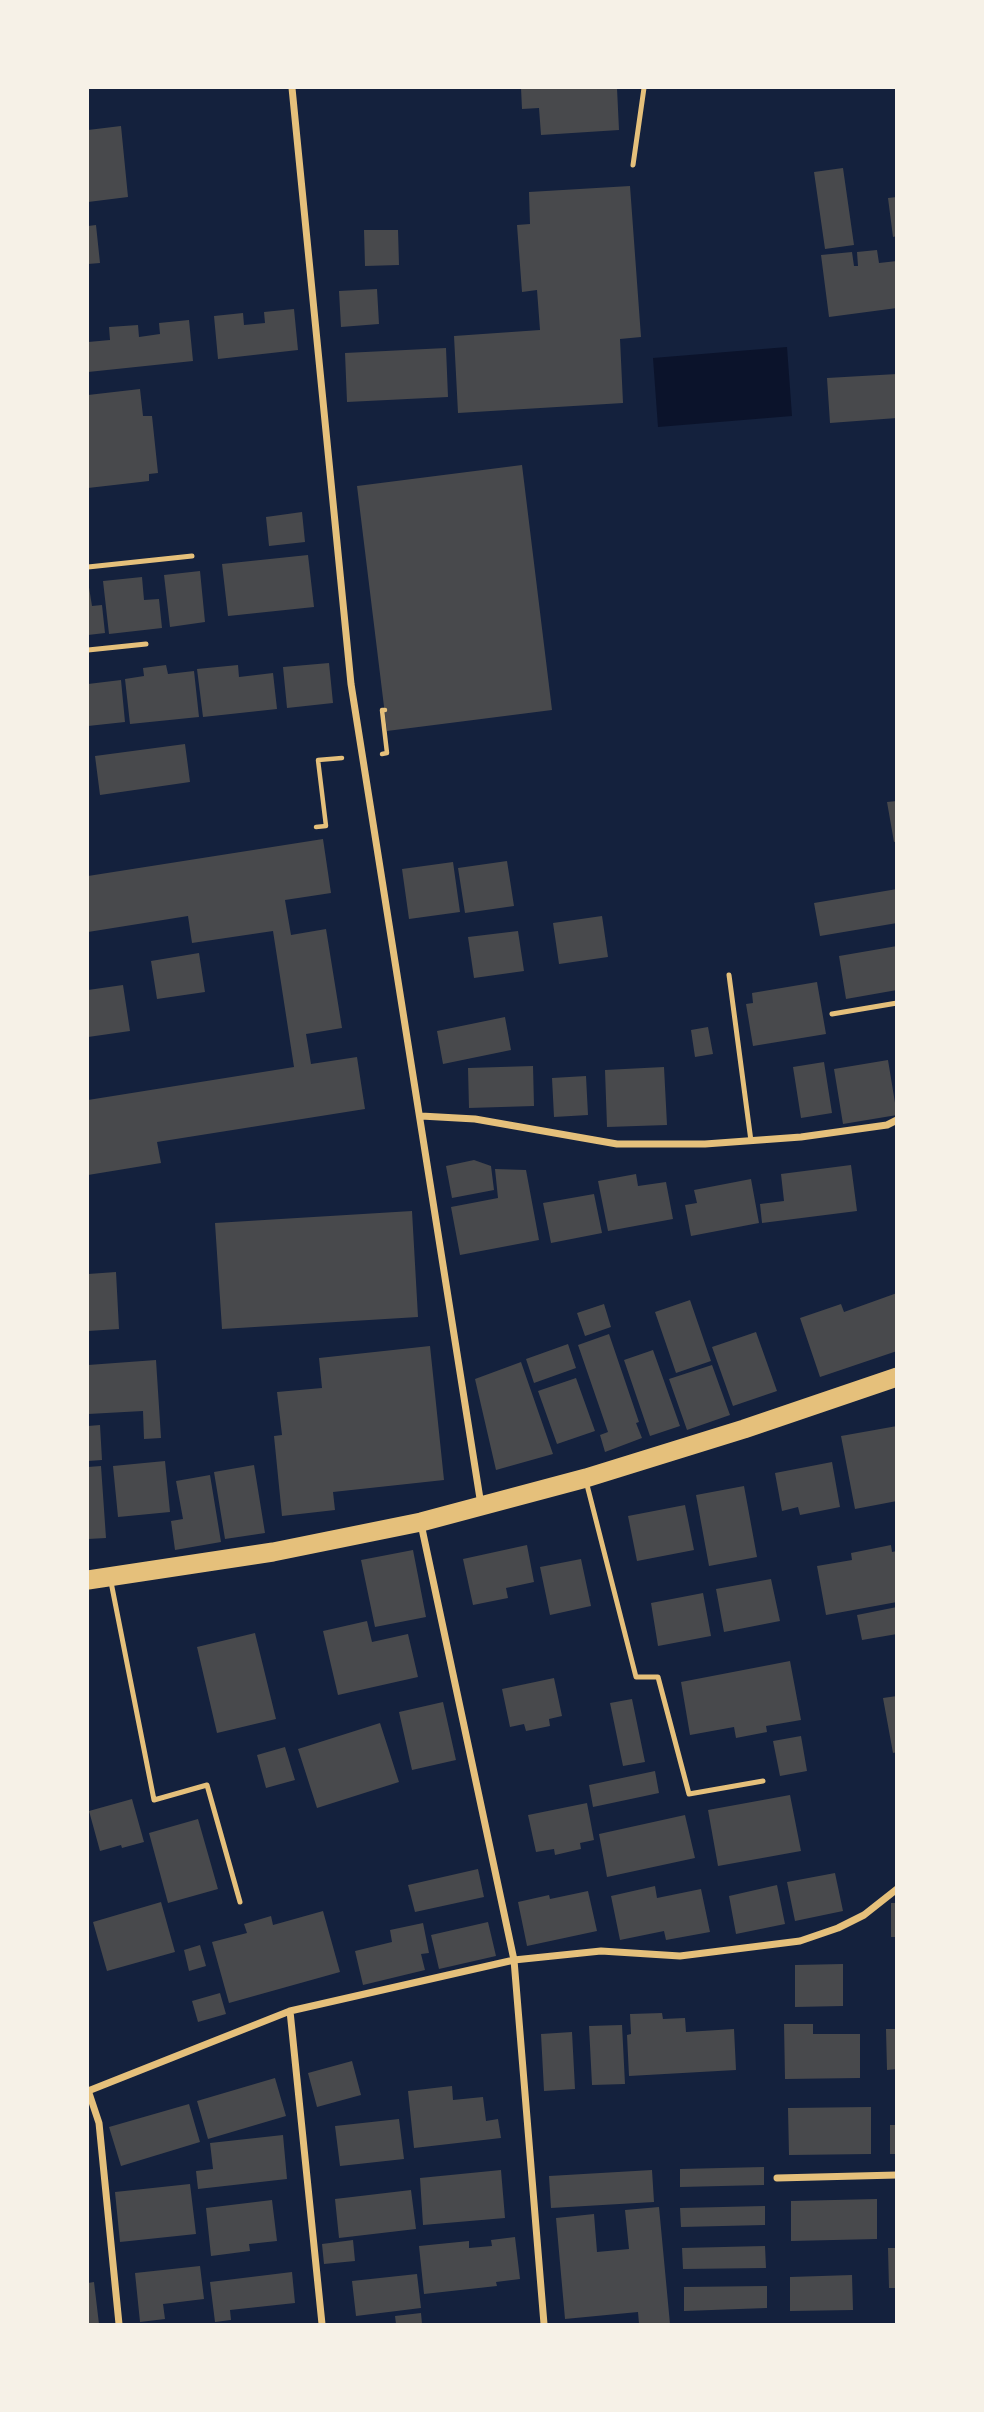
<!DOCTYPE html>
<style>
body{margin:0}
#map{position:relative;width:984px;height:2412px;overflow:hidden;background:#14213d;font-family:"Fira Sans Condensed",sans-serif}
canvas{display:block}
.frame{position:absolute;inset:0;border:89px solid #f6f1e7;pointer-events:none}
</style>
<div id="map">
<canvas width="984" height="2412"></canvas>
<div class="frame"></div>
</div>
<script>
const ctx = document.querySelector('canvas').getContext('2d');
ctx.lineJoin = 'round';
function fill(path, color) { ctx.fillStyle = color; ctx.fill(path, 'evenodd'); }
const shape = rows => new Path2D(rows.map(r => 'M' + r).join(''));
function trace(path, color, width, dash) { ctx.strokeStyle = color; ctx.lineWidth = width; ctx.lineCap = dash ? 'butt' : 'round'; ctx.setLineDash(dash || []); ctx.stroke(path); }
fill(shape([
 [787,347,792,416,658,427,653,358]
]), '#0b132b');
fill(shape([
 [521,88,617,88,619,130,541,135,539,108,522,109],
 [121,126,128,197,88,202,88,130],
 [843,168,854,245,825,249,814,172],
 [630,186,641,337,620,339,623,403,458,413,454,336,540,330,537,290,522,292,517,225,530,224,529,192],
 [897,197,897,236,893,237,888,198],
 [96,225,100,263,88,264,88,226],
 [364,230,398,230,399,265,365,266],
 [877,250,879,263,897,261,897,308,829,317,821,255,852,252,854,266,858,266,857,252],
 [377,289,379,324,341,327,339,291],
 [294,309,298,350,218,359,214,316,243,313,244,325,265,323,264,312],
 [189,320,193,361,88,372,88,342,110,340,109,327,138,325,139,337,160,334,159,323],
 [446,348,448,397,347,402,345,353],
 [897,374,897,418,830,423,827,378],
 [140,389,143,416,152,416,158,473,149,474,149,481,88,488,88,395],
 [522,465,552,710,387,731,357,486],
 [302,512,305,542,269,546,266,517],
 [308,555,314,607,228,616,222,564],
 [200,571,205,622,170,627,164,575],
 [142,577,144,600,159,599,162,628,109,634,103,581],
 [88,581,92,606,102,605,105,633,88,635],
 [329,663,333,703,287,708,283,667],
 [166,665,168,674,194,671,199,717,130,724,125,679,144,676,143,668],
 [238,665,239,677,273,673,277,709,203,717,197,669],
 [121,680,125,722,88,726,88,684],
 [185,744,190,782,100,795,95,756],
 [897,801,897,841,894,842,887,802],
 [323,839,331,893,285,900,291,935,326,929,342,1028,306,1034,311,1064,357,1057,365,1109,157,1142,161,1163,88,1175,88,1100,294,1067,273,931,192,943,188,916,88,932,88,876],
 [507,861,514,906,465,913,458,868],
 [453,862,460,912,409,919,402,869],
 [897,889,897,923,820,936,814,903],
 [602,916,608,957,559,964,553,923],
 [518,931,524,971,474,978,468,937],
 [897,946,897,990,846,999,839,956],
 [199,953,205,992,157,999,151,961],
 [817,982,826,1034,753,1046,746,1004,753,1003,752,993],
 [123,985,130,1031,88,1037,88,990],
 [505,1017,511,1050,443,1064,437,1031],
 [708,1027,713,1054,695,1057,691,1030],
 [888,1060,897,1115,843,1124,834,1069],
 [824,1062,832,1113,801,1118,793,1067],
 [533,1066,534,1106,469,1108,468,1068],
 [664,1067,667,1125,607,1127,605,1070],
 [586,1076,588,1115,554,1117,552,1078],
 [474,1160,491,1166,494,1190,452,1198,446,1166],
 [851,1165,857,1211,762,1223,760,1204,784,1201,781,1174],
 [495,1169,526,1170,539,1240,460,1255,451,1207,498,1198],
 [636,1174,638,1186,666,1182,673,1219,608,1231,598,1181],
 [751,1179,759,1223,691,1236,685,1205,697,1203,694,1190],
 [594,1194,602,1233,551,1243,543,1203],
 [412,1211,418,1317,222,1329,215,1223],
 [116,1272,119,1329,88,1331,88,1274],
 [897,1293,897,1351,820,1377,800,1318,841,1304,844,1312],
 [690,1300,711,1361,676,1373,655,1312],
 [604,1304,611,1327,585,1336,577,1313],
 [756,1332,777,1391,733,1406,712,1347],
 [609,1334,639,1422,636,1423,642,1438,605,1452,600,1435,608,1432,578,1345],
 [568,1344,576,1368,534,1383,526,1359],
 [430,1346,444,1480,333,1492,335,1510,282,1516,274,1436,282,1435,277,1392,322,1388,319,1358],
 [653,1350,680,1426,650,1436,624,1360],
 [156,1360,161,1438,144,1439,143,1411,88,1414,88,1365],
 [521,1362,553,1454,496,1470,475,1379],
 [712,1365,730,1415,687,1430,669,1379],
 [576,1378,595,1431,557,1444,538,1391],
 [100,1425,102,1460,88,1461,88,1426],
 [897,1426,897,1501,855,1509,841,1436],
 [165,1461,170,1512,118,1517,113,1466],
 [832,1462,840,1507,800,1515,798,1507,782,1511,775,1473],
 [254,1465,265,1533,225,1539,214,1472],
 [101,1466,106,1538,88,1539,88,1467],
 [210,1475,221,1542,175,1550,171,1521,183,1519,176,1481],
 [744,1486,757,1557,709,1566,696,1495],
 [685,1505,694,1550,637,1561,628,1516],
 [527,1545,534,1582,506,1588,508,1598,473,1605,463,1559],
 [891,1545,892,1552,897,1551,897,1602,826,1615,817,1566,852,1560,851,1553],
 [413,1550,426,1617,375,1627,361,1560],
 [581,1559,591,1606,550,1615,540,1567],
 [771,1579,780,1621,724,1632,716,1589],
 [703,1593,711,1636,658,1646,651,1603],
 [897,1607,897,1634,862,1640,857,1615],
 [367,1621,372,1642,408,1634,418,1677,338,1695,323,1631],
 [255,1633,276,1719,217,1733,197,1647],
 [790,1661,801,1720,766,1726,767,1732,736,1738,734,1727,690,1735,681,1682],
 [554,1678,562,1716,549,1719,550,1726,526,1731,524,1724,510,1727,502,1689],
 [897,1696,897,1752,893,1753,883,1698],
 [632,1699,645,1762,623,1766,610,1703],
 [443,1702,456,1760,412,1770,399,1712],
 [380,1723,399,1782,317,1808,298,1749],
 [801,1736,807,1771,780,1776,773,1741],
 [285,1747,295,1780,266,1788,257,1755],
 [655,1771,659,1793,593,1807,589,1785],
 [790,1795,801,1851,718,1866,708,1810],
 [132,1799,144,1842,122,1848,121,1845,100,1851,89,1811],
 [587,1803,594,1840,580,1843,581,1849,555,1855,554,1849,536,1852,528,1815],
 [685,1815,695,1858,607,1877,599,1834],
 [198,1819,218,1889,168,1903,149,1833],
 [478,1869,484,1897,415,1912,408,1885],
 [835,1873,843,1911,795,1921,787,1882],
 [777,1885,785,1924,736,1934,729,1896],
 [655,1886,657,1898,701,1889,710,1932,666,1940,664,1931,620,1940,611,1896],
 [588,1891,597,1931,527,1946,518,1902,549,1895,550,1899],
 [161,1902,175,1952,107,1971,93,1922],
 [891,1903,897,1903,897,1937,891,1937],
 [323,1911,340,1972,229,2003,212,1942,247,1933,244,1924,271,1916,273,1925],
 [488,1922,496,1956,439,1969,431,1935],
 [423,1923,429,1953,421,1954,425,1970,363,1985,355,1951,392,1942,390,1930],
 [200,1945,206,1966,189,1971,184,1950],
 [843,1964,843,2006,795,2007,795,1965],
 [220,1993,226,2014,198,2022,192,2001],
 [662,2013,663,2019,685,2018,686,2032,734,2029,736,2070,629,2076,627,2035,631,2034,630,2014],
 [784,2024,813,2024,813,2034,860,2034,860,2078,785,2079],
 [622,2025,625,2084,592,2085,589,2026],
 [886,2029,897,2029,897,2069,887,2070],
 [572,2032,575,2089,544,2091,541,2034],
 [352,2061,361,2095,317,2107,308,2073],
 [275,2078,286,2116,208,2139,197,2101],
 [452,2086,453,2100,483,2097,486,2121,498,2119,501,2138,414,2148,408,2091],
 [189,2104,200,2142,121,2166,109,2127],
 [871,2107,871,2154,789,2155,788,2108],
 [399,2119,404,2159,340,2166,335,2126],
 [890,2125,897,2125,897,2154,890,2154],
 [283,2135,287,2179,198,2189,196,2171,213,2169,210,2143],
 [764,2167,764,2185,680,2187,680,2169],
 [501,2170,505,2218,423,2225,420,2178],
 [652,2170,654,2202,551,2208,549,2176],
 [190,2184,196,2234,120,2242,115,2192],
 [411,2190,416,2229,339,2238,335,2199],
 [877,2199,877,2239,791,2241,791,2201],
 [272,2200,277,2241,249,2244,250,2251,211,2256,206,2208],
 [765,2206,765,2225,681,2227,680,2208],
 [659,2207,670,2324,639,2324,638,2312,565,2319,556,2218,594,2214,597,2252,629,2249,625,2210],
 [515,2237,520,2279,496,2282,497,2286,424,2294,419,2246,469,2241,469,2248,492,2246,491,2240],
 [353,2240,355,2261,324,2264,322,2244],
 [765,2246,766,2268,683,2269,682,2248],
 [888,2248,897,2248,897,2288,889,2288],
 [200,2266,204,2299,163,2304,165,2319,140,2322,135,2273],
 [292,2272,295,2303,230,2310,231,2320,215,2322,210,2282],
 [417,2274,421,2308,356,2316,352,2281],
 [852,2275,853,2310,790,2311,790,2277],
 [94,2282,99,2324,88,2324,88,2283],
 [767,2286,767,2308,684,2311,684,2287],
 [421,2313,422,2324,396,2324,395,2316]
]), '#48494c');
trace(shape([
 [382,754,387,753,382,710,385,710],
 [316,827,326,826,318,760,342,758]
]), '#e5c07b', 4.5);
trace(shape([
 [633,165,644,88],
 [88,567,192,556],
 [88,650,146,644],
 [729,975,751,1141],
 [832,1014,897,1003],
 [586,1481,636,1677,658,1677,689,1794,763,1781],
 [111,1582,154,1800,207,1785,240,1902]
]), '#e5c07b', 5);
trace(shape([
 [292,88,351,684,481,1505],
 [421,1116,475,1119,617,1144,705,1144,801,1137,887,1125,897,1120],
 [421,1524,514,1960,544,2324],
 [290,2011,322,2324],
 [88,2090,99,2123,119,2324],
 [88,2091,290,2011,514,1960,601,1951,680,1956,800,1941,838,1928,864,1915,897,1889],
 [777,2178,897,2175]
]), '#e5c07b', 7);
trace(shape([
 [88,1580,273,1552,421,1522,586,1478,744,1429,897,1377]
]), '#e5c07b', 19);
</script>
